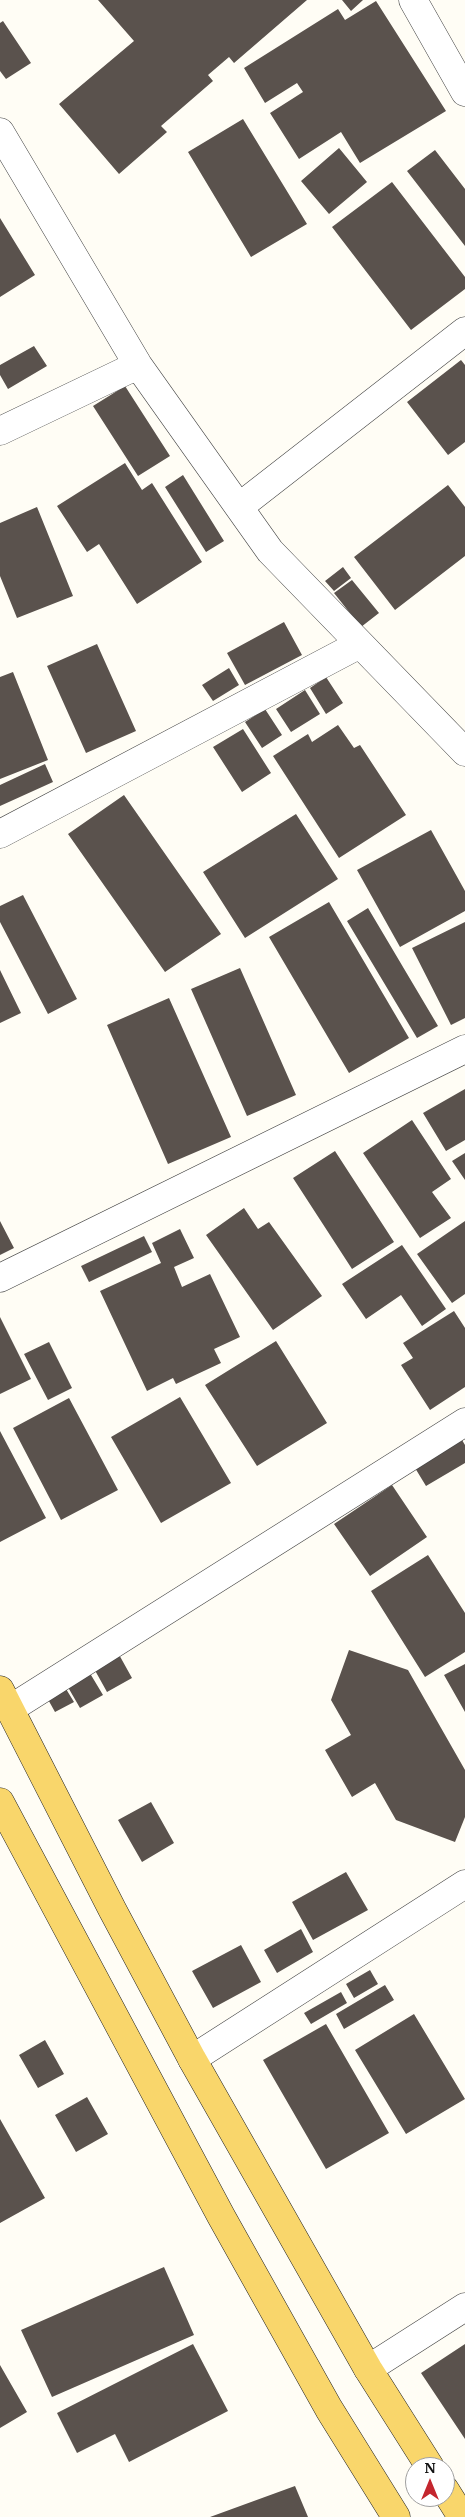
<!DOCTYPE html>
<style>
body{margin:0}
#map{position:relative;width:465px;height:2517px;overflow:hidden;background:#fffdf5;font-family:Merriweather,serif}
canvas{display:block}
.north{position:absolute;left:405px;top:2457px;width:50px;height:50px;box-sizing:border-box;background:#fff;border:1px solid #a0a0a0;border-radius:50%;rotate:0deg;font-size:14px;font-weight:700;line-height:20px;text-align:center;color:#111}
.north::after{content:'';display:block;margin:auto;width:18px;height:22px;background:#c4262e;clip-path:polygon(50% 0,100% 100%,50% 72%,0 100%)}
</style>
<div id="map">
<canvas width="465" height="2517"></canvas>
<div class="north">N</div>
</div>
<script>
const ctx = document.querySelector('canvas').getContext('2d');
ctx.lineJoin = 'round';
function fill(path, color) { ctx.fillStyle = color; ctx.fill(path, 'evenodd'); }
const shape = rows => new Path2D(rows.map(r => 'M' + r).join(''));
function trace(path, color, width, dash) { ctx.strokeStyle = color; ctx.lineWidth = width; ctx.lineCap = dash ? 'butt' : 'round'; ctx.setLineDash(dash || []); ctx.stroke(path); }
fill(shape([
 [98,0,307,0,234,63,229,57,208,75,213,81,161,126,167,132,119,174,59,104,134,41],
 [342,0,363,0,351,11],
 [376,1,446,111,360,163,341,132,299,159,270,113,303,92,297,83,265,103,244,68,338,9,345,20],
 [3,21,31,63,6,79,0,71,0,23],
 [243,119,307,224,251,257,188,152],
 [339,148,367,182,329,214,301,181],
 [435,150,465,189,465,246,407,171],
 [392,182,465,277,465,289,411,330,332,227],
 [0,218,35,275,0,297],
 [34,346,47,366,8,389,0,375,0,365],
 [461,360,465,365,465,442,448,455,407,402],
 [125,386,170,456,138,476,93,406],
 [125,463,142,490,152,483,202,562,137,604,99,544,87,552,57,506],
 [183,475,224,541,206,552,165,487],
 [448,485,465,507,465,556,395,610,354,557],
 [37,507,73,596,17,618,0,576,0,523],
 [343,567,351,578,334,591,325,581],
 [352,580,379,613,361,627,334,593],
 [284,622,302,655,245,685,227,653],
 [97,644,136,731,86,753,47,666],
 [229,668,239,685,213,701,202,685],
 [13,672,48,760,0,779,0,677],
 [326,677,343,703,326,714,310,688],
 [305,690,320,714,291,732,276,709],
 [265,709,282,735,262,748,245,722],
 [338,725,354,748,360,745,406,815,339,858,273,756,308,734,312,742],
 [243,729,271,773,242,792,213,747],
 [45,764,53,782,0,806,0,785],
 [124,795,221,934,165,972,68,834],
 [296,814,338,879,245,938,203,872],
 [431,830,465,891,465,911,400,947,357,870],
 [23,895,77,999,48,1014,0,922,0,906],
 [329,902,409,1038,349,1073,269,937],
 [368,908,438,1026,417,1038,347,921],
 [465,922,465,1018,451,1025,412,948],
 [240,968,296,1095,247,1116,191,989],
 [0,970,21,1013,0,1023],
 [169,998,231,1137,168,1164,107,1025],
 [465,1089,465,1140,446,1151,423,1113],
 [412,1120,451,1179,432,1192,451,1218,420,1238,363,1153],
 [335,1151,394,1242,352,1269,293,1178],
 [465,1153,465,1180,452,1161],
 [244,1208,258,1229,269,1222,322,1296,273,1330,206,1235],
 [0,1221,14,1248,0,1255],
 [465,1221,465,1294,452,1303,417,1254],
 [180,1229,194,1258,174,1267,182,1287,210,1274,240,1337,214,1349,221,1363,176,1384,173,1378,147,1391,100,1291,161,1263,152,1243],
 [144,1236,152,1252,89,1282,81,1266],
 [402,1245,446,1309,422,1326,401,1295,366,1319,342,1284],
 [454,1311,465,1328,465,1387,430,1410,401,1365,413,1358,403,1343],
 [0,1317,31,1379,0,1394],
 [276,1341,327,1423,257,1466,205,1385],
 [49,1342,72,1388,48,1400,24,1354],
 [180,1397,231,1483,161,1523,111,1437],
 [69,1398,118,1490,61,1520,13,1428],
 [0,1431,46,1518,0,1542],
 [459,1435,465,1445,465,1463,426,1486,412,1463],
 [392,1485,427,1537,370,1576,334,1524],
 [428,1555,465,1613,465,1652,425,1677,371,1591],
 [349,1650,408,1670,465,1770,465,1817,455,1842,396,1820,375,1783,352,1797,325,1750,351,1735,331,1700],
 [117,1651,132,1678,107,1692,92,1665],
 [465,1664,465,1712,444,1675],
 [88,1670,103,1695,80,1708,65,1682],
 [63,1684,74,1702,55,1712,45,1694],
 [151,1802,174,1843,142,1862,118,1820],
 [346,1872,368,1910,313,1940,292,1902],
 [301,1929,313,1952,277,1973,264,1950],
 [241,1945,261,1982,213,2008,192,1971],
 [370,1970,378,1984,354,1998,346,1984],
 [385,1985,394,2000,344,2029,336,2014],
 [341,1992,347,2003,311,2024,304,2013],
 [414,2014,465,2099,406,2134,355,2050],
 [326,2024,389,2133,326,2169,263,2060],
 [45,2040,64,2074,38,2088,19,2055],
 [87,2097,108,2134,76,2152,55,2115],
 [0,2119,45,2198,0,2223],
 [164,2267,194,2335,52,2397,21,2330],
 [193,2344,228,2411,129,2462,115,2434,77,2453,57,2413],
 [465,2344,465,2439,421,2373],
 [0,2365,27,2412,0,2428],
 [295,2486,308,2517,210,2517]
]), '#5a524d');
const minor = shape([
 [413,0,465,92],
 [0,132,138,365,270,551,465,752],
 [0,431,138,365],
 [239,507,465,331],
 [0,834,360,644],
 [0,1278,465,1049],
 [10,1709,465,1422],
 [192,2059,465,1884],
 [368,2369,465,2307]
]);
const major = shape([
 [0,1690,112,1909,192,2059,368,2369,430,2467],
 [0,1802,221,2216,329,2409,396,2517],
 [445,2490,462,2517]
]);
trace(minor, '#444', 29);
trace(major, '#222', 29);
trace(minor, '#fff', 28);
trace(major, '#f9d66b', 28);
</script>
